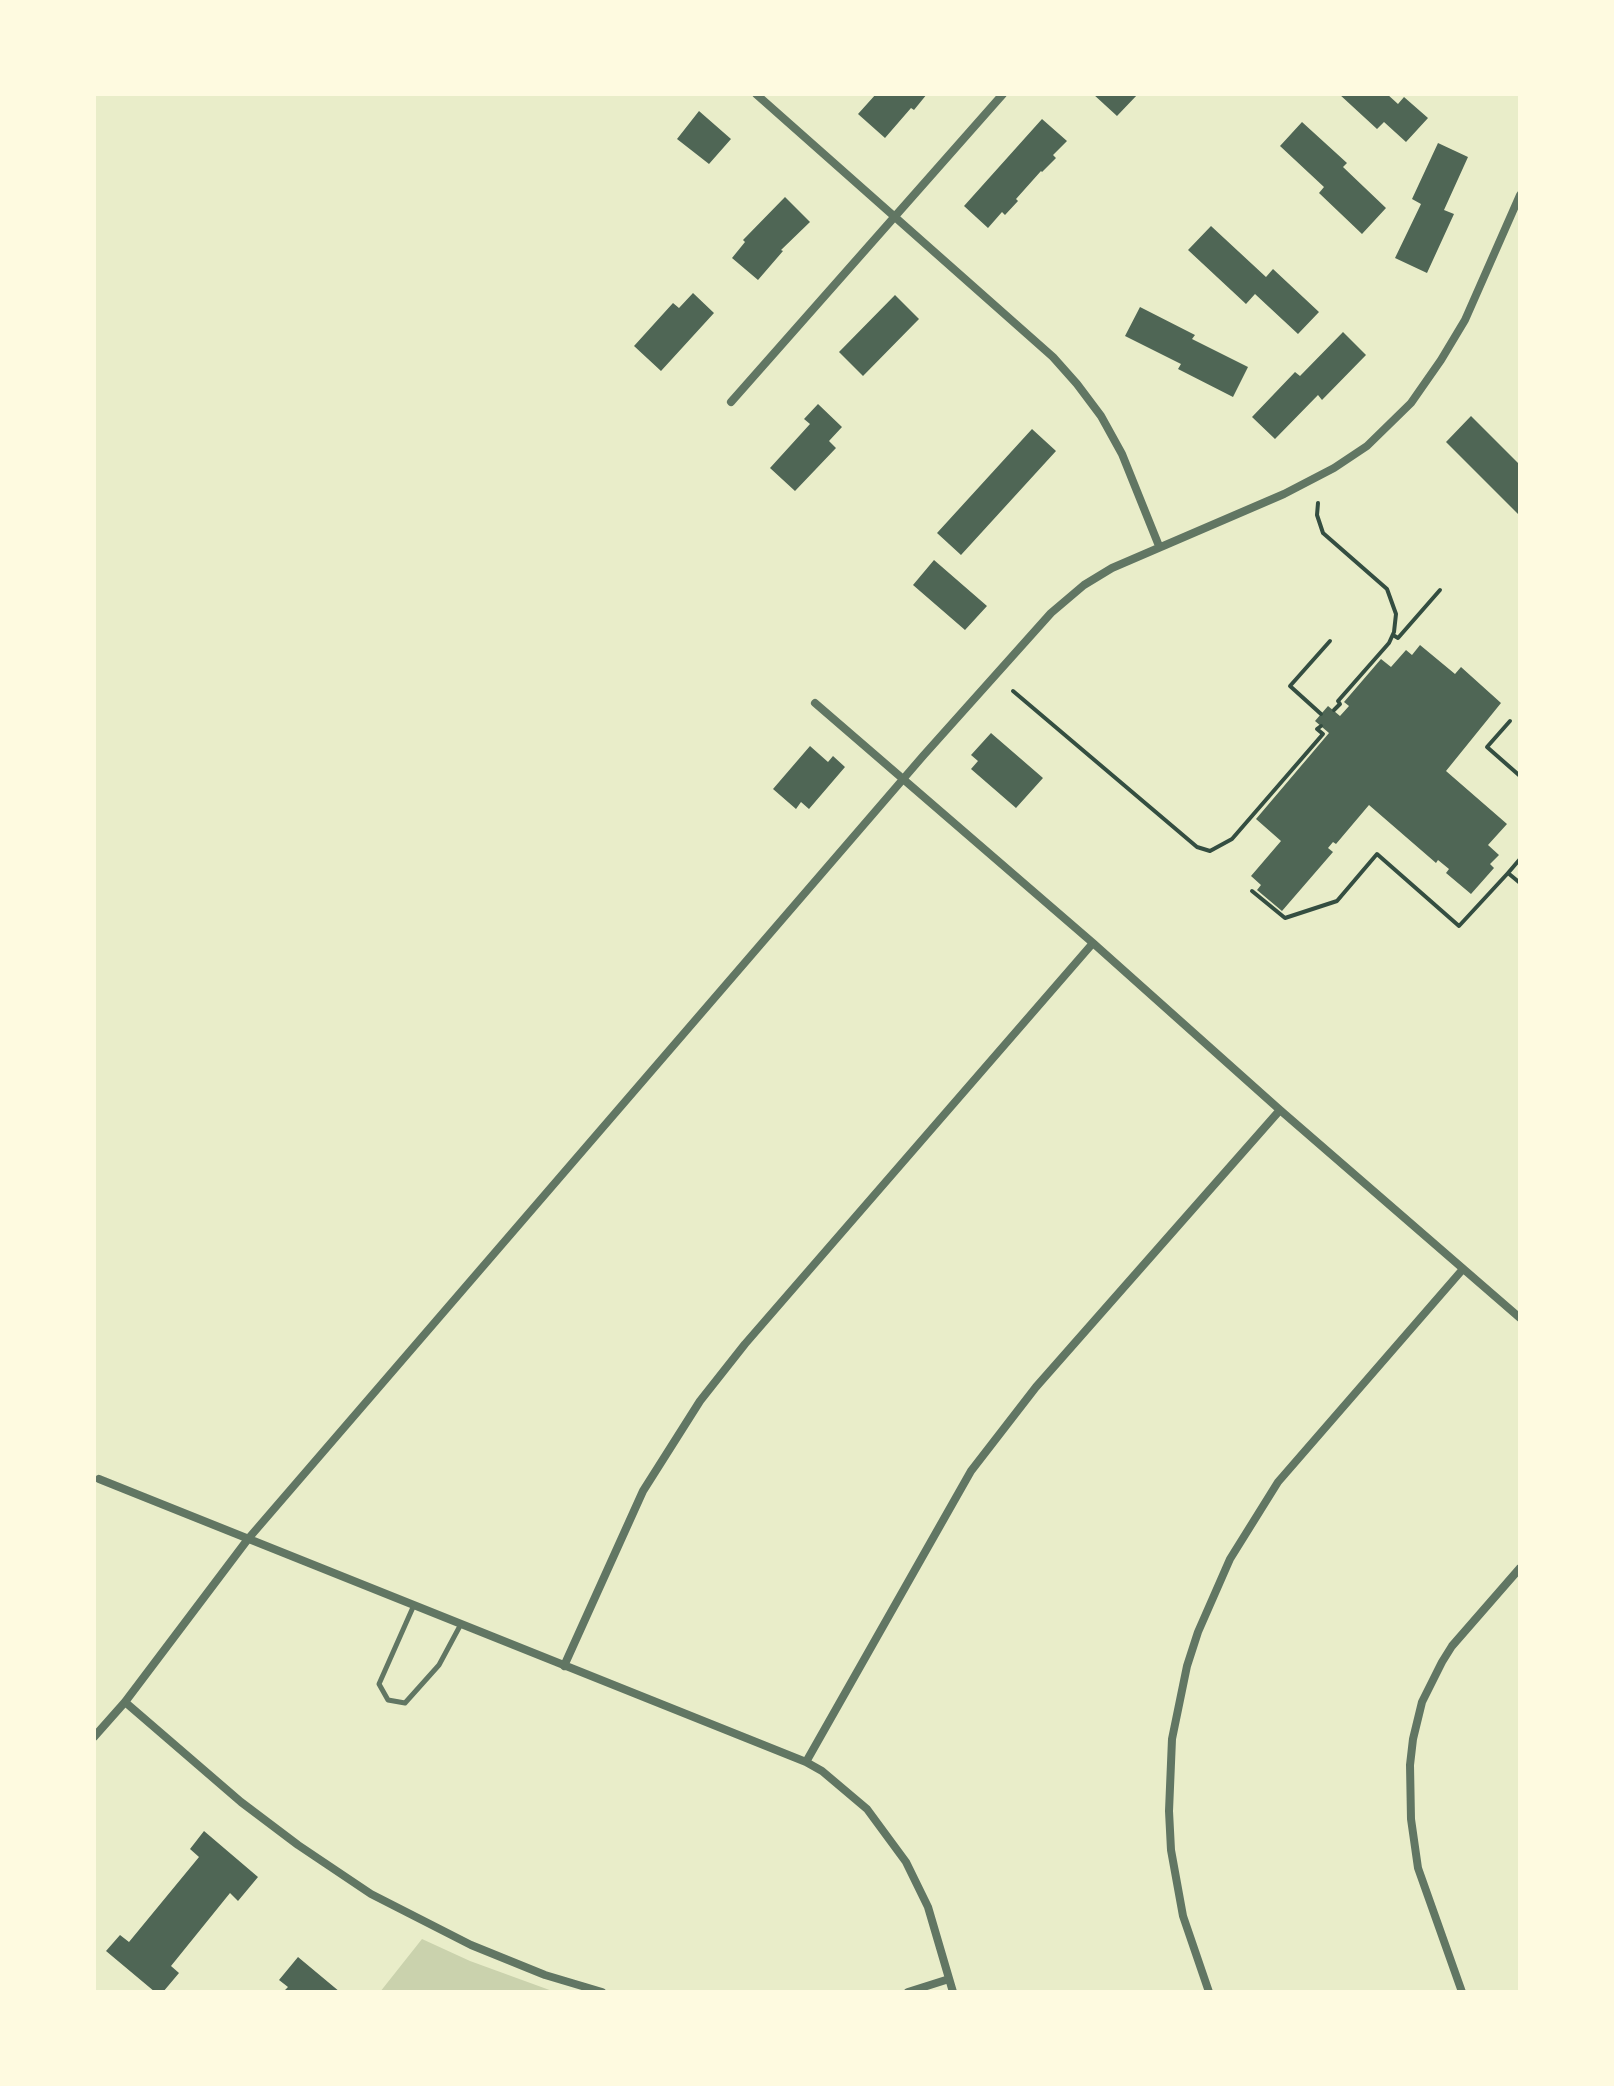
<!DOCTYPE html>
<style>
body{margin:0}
#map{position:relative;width:1614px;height:2086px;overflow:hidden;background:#e9edc9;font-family:Mulish,sans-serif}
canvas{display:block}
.frame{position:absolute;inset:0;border:96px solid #fefae0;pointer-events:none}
</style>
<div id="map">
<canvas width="1614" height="2086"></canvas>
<div class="frame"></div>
</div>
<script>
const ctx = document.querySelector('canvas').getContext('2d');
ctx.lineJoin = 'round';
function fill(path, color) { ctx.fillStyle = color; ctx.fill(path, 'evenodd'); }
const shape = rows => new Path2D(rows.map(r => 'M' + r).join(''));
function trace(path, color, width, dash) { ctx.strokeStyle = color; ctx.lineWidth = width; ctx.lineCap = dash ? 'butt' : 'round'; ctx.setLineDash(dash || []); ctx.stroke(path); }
fill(shape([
 [422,1939,470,1961,555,1992,380,1992]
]), '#cad2ad');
fill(shape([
 [876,94,927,94,914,110,911,108,885,138,858,114],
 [1093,94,1138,94,1117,116],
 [1339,94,1387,94,1398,104,1404,97,1428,118,1406,142,1384,122,1377,129],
 [699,111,731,139,709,164,677,139],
 [1042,119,1067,141,1053,155,1056,158,1042,172,1041,171,1016,199,1018,201,1005,215,1002,212,988,228,964,206],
 [1302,122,1347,163,1343,167,1386,208,1362,234,1319,193,1324,187,1280,146],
 [1438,143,1468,157,1444,210,1454,214,1427,273,1395,258,1421,204,1412,199],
 [785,197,810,222,781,250,783,251,758,280,732,258,745,242,743,240],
 [1211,226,1266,277,1273,269,1319,312,1298,334,1255,294,1246,304,1188,250],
 [693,293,714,313,661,371,634,346,673,303,679,308],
 [895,295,919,319,863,376,839,352],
 [1140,307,1195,335,1192,339,1248,367,1233,397,1178,369,1181,364,1125,336],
 [1343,332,1366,355,1322,400,1318,395,1275,439,1252,417,1295,372,1300,376],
 [818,404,842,427,829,441,836,448,795,491,770,468,810,424,804,419],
 [1471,416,1520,465,1520,516,1446,442],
 [1032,429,1056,451,961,555,937,533],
 [934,560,987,606,965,630,913,585],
 [1420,645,1455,674,1461,667,1501,703,1446,771,1507,824,1488,845,1499,855,1490,864,1494,868,1471,894,1446,873,1449,869,1438,860,1436,863,1369,805,1336,844,1333,842,1328,848,1333,852,1282,911,1257,890,1261,885,1251,876,1281,841,1256,819,1329,733,1315,721,1328,706,1340,716,1349,706,1344,702,1381,659,1391,667,1406,650,1412,655],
 [991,733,1043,778,1016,808,971,769,978,761,971,755],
 [810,746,828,762,833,756,845,767,809,809,801,802,796,809,773,789],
 [204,1831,258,1877,238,1901,230,1893,171,1966,179,1973,163,1992,155,1992,106,1951,120,1935,129,1942,199,1857,190,1849],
 [298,1957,340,1992,283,1992,288,1987,279,1980]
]), '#4f6655');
trace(shape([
 [1318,503,1317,515,1323,533,1387,589,1396,614,1394,632,1389,643,1338,701,1340,704,1334,710],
 [1393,635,1398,638,1440,590],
 [1013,691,1197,847,1210,851,1232,839,1323,734,1317,729,1321,726],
 [1321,714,1290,686,1330,641],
 [1510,721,1487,747,1520,776],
 [1508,873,1520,859],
 [1252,891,1285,918,1337,901,1377,854,1459,926,1508,873,1520,883]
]), '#344e41', 4);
trace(shape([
 [414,1605,379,1684,388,1700,405,1703,439,1665,461,1624]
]), '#617663', 5);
trace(shape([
 [756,94,1053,357,1077,384,1101,416,1122,454,1159,546],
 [731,402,1003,94],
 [815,703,1093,943,1280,1110,1520,1318],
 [99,1479,806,1762,822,1771,867,1809,906,1862,928,1907,953,1992],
 [564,1666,643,1491,700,1401,745,1344,1093,943],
 [125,1702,241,1802,298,1845,371,1894,471,1945,545,1975,602,1992],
 [94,1737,125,1702,248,1539,923,756,1051,613,1084,585,1112,568,1284,494,1334,468,1367,446,1411,403,1441,360,1465,320,1520,195],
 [806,1762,971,1471,1036,1387,1280,1110],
 [908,1992,949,1979],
 [1209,1992,1183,1916,1171,1850,1169,1811,1172,1739,1187,1666,1198,1632,1230,1559,1278,1482,1463,1269],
 [1462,1992,1418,1868,1411,1819,1410,1765,1413,1739,1422,1702,1442,1662,1452,1646,1520,1568]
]), '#617663', 8);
</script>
